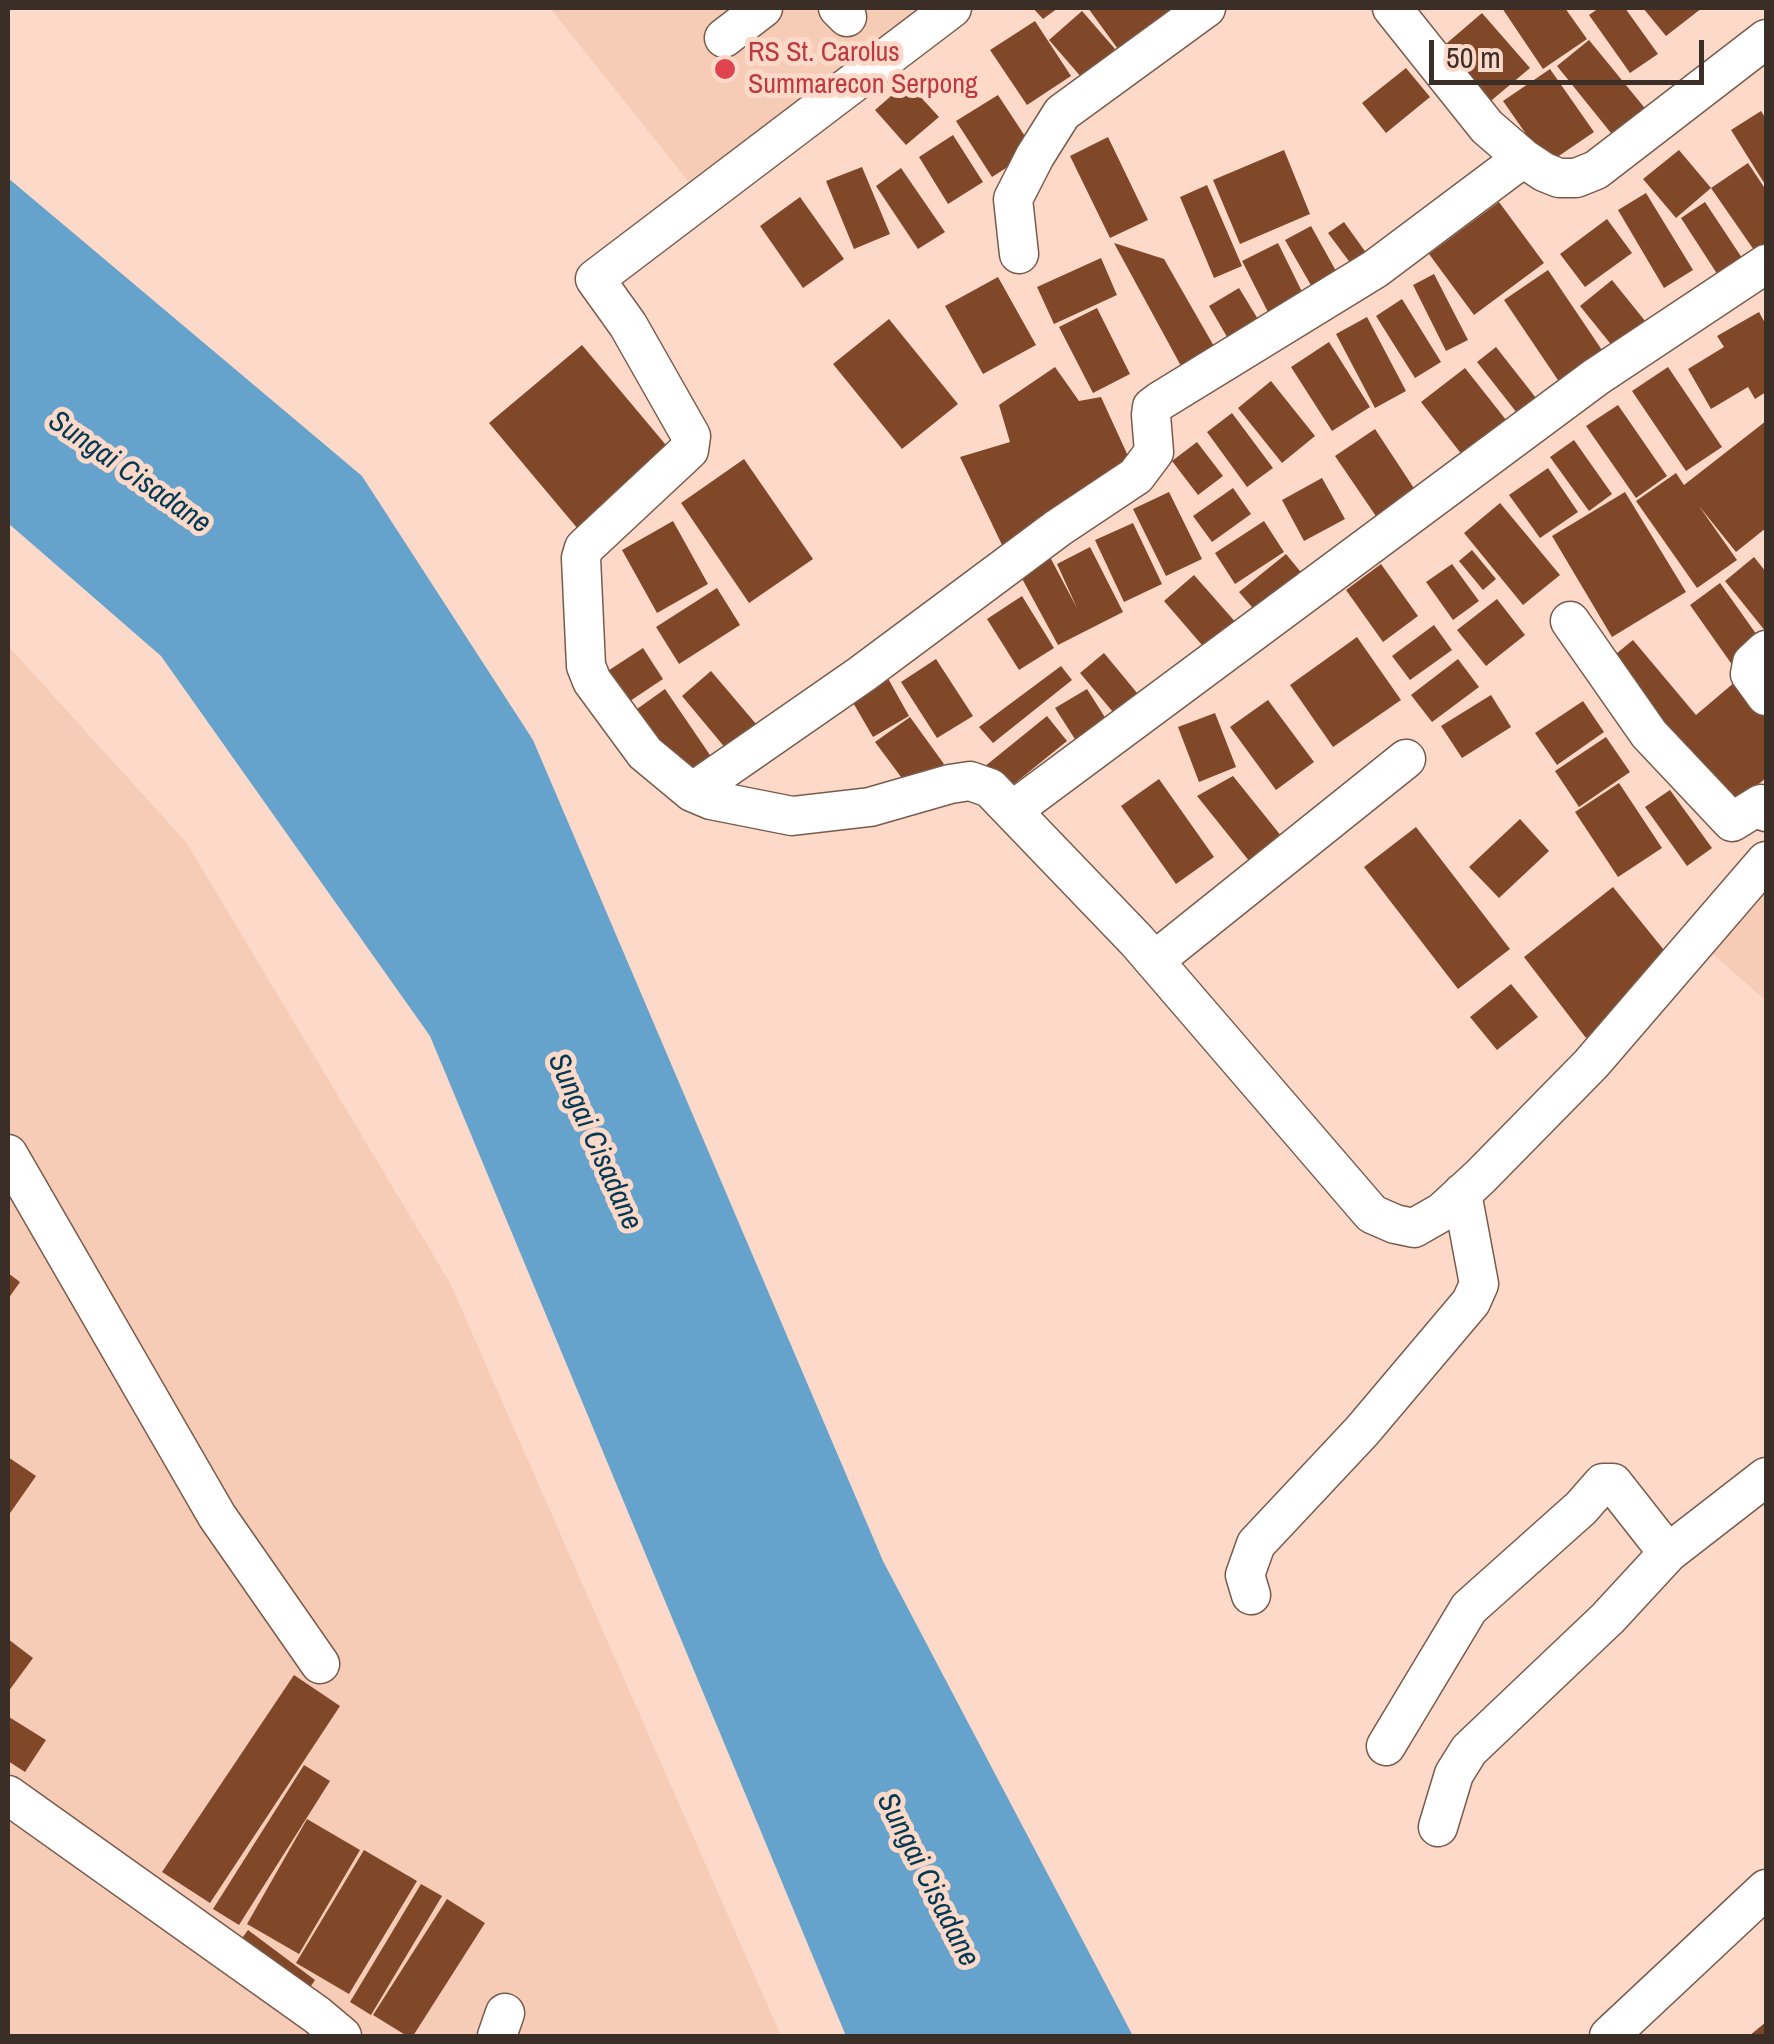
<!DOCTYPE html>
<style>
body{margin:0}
#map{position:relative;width:1774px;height:2044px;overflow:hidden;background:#fcd9c8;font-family:"Archivo Narrow",sans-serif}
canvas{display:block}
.frame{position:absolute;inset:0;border:10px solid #3b2e27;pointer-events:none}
.scale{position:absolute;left:1429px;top:40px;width:275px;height:45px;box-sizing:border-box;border:5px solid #3b2e27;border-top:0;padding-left:12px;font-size:30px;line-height:35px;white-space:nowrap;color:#3b2e27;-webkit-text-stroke:8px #fcd9c8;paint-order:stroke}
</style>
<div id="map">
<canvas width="1774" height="2044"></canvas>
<div class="frame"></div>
<div class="scale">50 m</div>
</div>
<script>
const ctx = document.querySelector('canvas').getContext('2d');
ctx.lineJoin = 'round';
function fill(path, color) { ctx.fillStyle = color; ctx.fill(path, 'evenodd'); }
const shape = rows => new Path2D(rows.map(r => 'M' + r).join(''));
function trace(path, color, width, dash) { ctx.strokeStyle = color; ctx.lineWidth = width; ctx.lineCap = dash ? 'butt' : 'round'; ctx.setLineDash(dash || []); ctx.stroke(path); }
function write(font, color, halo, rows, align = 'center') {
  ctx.font = font + ' "Archivo Narrow",sans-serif'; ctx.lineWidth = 10; ctx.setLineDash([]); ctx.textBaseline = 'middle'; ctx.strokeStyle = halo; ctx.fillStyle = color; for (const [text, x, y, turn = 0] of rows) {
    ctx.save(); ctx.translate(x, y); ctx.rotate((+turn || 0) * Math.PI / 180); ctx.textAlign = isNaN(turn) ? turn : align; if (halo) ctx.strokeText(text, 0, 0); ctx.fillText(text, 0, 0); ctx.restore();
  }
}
fill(shape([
 [550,8,930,8,696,191],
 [8,646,186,842,450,1283,781,2036,8,2036],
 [1766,894,1766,1001,1712,953]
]), '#f6ccb7');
fill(shape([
 [8,178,362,476,533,740,883,1561,1133,2036,846,2036,430,1036,161,656,8,523]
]), '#65a3cd');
fill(shape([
 [1033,8,1058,8,1043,19],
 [1088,8,1185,8,1123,56],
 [1502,8,1565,8,1587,39,1543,69],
 [1599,8,1625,8,1658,54,1630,73,1589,15],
 [1643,8,1702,8,1666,36],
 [1082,11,1115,49,1082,78,1049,40],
 [1482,13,1530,68,1480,110,1433,55],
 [1035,21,1071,76,1027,105,990,50],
 [1589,40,1648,112,1615,138,1557,66],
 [1406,68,1430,97,1386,133,1362,103],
 [1550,69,1594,132,1547,164,1503,101],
 [907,82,939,117,906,145,875,110],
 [998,95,1034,150,992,177,956,121],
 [1761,111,1766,119,1766,186,1731,130],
 [953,135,983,182,948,204,919,157],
 [1108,137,1148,220,1110,238,1070,156],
 [1284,150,1310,214,1240,244,1213,180],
 [1679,150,1711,188,1676,218,1643,179],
 [1748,163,1766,190,1766,246,1756,253,1711,188],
 [862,167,890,234,854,249,826,181],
 [901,168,945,232,918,249,876,186],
 [1207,185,1242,266,1214,278,1180,197],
 [1646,193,1693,270,1664,288,1618,210],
 [800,197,844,259,803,288,760,226],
 [1499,202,1544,263,1474,315,1429,254],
 [1705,202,1748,267,1723,283,1681,218],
 [1607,219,1632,253,1585,287,1560,254],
 [1344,222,1372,261,1357,272,1328,233],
 [1311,226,1341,280,1316,294,1285,240],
 [1114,243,1164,259,1215,348,1181,366],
 [1278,243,1306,300,1271,318,1242,261],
 [1101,258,1117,295,1054,324,1037,287],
 [1548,270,1610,362,1566,392,1504,300],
 [1434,274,1468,340,1446,351,1413,285],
 [998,277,1036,345,983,374,945,306],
 [1612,280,1654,332,1622,358,1580,306],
 [1239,288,1264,329,1233,347,1209,306],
 [1402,299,1441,362,1415,378,1376,316],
 [1097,308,1130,374,1093,393,1059,327],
 [1759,312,1766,325,1766,392,1755,399,1748,387,1711,409,1688,369,1724,347,1717,336],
 [1367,317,1406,391,1375,408,1336,334],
 [889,319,958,404,902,449,833,364],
 [1329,342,1370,407,1332,431,1291,367],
 [582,345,676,457,583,535,489,423],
 [1496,347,1536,398,1517,413,1477,362],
 [1055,367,1079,401,1101,397,1134,469,1003,547,960,457,1010,442,999,405],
 [1668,367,1722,447,1686,471,1632,391],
 [1465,368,1510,425,1466,460,1421,402],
 [1271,381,1315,436,1282,463,1238,408],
 [1618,405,1667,476,1636,498,1586,426],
 [1232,413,1273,468,1247,487,1207,432],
 [1766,421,1766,528,1736,552,1699,506,1737,560,1697,588,1636,501,1676,473,1684,485],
 [1375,429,1421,499,1382,525,1335,456],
 [1574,440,1612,494,1589,511,1550,457],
 [1197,442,1223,476,1198,495,1172,461],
 [744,459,813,559,749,603,681,503],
 [1548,468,1578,512,1540,538,1509,495],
 [1322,478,1345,519,1304,541,1282,500],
 [1233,488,1251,514,1212,542,1193,516],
 [1169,492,1202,559,1166,576,1133,509],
 [1625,492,1686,592,1612,637,1552,536],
 [1500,503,1560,575,1523,605,1464,533],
 [673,521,708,584,657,613,622,550],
 [1264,521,1284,552,1235,584,1215,553],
 [1133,523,1162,584,1124,602,1095,540],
 [1090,547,1123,612,1058,645,1019,573,1050,557,1077,608,1057,564],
 [1472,550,1496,579,1483,590,1459,561],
 [1286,554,1304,576,1257,613,1239,592],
 [1754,557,1766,572,1766,632,1725,581],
 [1381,564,1418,616,1383,642,1346,590],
 [1452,564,1479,601,1453,620,1426,582],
 [1194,575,1238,625,1208,652,1164,601],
 [1720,583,1764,645,1733,666,1690,605],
 [717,588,740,625,679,664,656,627],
 [1022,596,1054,648,1019,670,987,619],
 [1497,599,1525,635,1486,666,1457,630],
 [1434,625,1452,650,1410,680,1392,656],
 [1357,637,1401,700,1333,747,1290,685],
 [1633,640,1696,715,1742,676,1766,706,1766,778,1731,807,1605,663],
 [643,648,663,679,621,707,600,676],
 [1104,653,1147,705,1124,725,1080,673],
 [936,659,973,716,937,738,901,682],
 [1458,659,1479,687,1432,722,1411,695],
 [1061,666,1072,680,993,743,979,727],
 [711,671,762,731,732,756,682,696],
 [885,673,909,716,873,737,848,694],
 [665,689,712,758,684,777,637,709],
 [1087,689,1113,730,1082,750,1055,708],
 [1491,695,1511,727,1462,758,1441,726],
 [1268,700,1314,762,1276,790,1230,727],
 [1583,701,1604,732,1557,765,1535,733],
 [1215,713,1236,767,1199,782,1178,727],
 [1047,716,1067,741,1004,792,984,767],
 [910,717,944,764,910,789,875,742],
 [1606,737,1630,772,1579,807,1555,771],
 [1233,776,1286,842,1258,872,1197,796],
 [1159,779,1214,857,1176,884,1121,806],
 [1619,783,1662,848,1618,877,1575,812],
 [1670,790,1712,848,1687,866,1645,807],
 [1520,819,1549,851,1499,898,1469,867],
 [1416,827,1510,949,1458,989,1364,867],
 [1613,887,1676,965,1586,1038,1524,957],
 [1511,984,1538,1017,1497,1050,1470,1017],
 [8,1273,20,1282,8,1299],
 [8,1457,36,1476,8,1516],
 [8,1639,33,1658,8,1692],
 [294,1675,340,1706,210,1903,162,1872],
 [9,1717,46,1740,25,1772,8,1761],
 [304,1765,330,1781,239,1925,213,1909],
 [307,1819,360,1850,299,1954,247,1924],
 [364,1850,417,1881,349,1994,296,1963],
 [421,1884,442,1896,371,2015,350,2002],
 [447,1899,485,1923,413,2036,407,2036,373,2015],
 [248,1930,315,1980,300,2002,232,1952],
 [1766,2022,1766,2036,1749,2036]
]), '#804828');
const minor = shape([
 [838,8,847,17],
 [952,8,595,279,628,325,691,436,689,450,584,548,581,558,586,666,592,681,645,753,692,792,711,800,792,816,870,807,950,784,970,781,990,788,1137,941,1372,1214,1395,1224,1414,1228,1442,1212,1480,1177,1591,1064,1766,861],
 [1392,8,1487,127,1523,158,1544,172,1559,178,1576,178,1596,170,1766,39],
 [724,38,763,8],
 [1019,254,1013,199,1035,156,1062,113,1206,8],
 [1570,621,1649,734,1732,822,1761,804,1766,812],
 [1766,650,1752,663,1750,674,1766,696],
 [692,792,862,674,1058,528,1136,476,1154,452,1151,415,1152,407,1160,401,1375,269,1523,158],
 [1013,810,1596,377,1766,264],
 [1154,961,1406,759],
 [8,1154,217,1516,320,1664],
 [1251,1595,1245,1575,1256,1544,1362,1431,1471,1302,1479,1284,1462,1193],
 [1386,1746,1469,1608,1581,1508,1603,1483,1613,1483,1668,1553],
 [8,1795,317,2015,342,2036],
 [1438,1827,1454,1774,1469,1750,1608,1618,1668,1553,1766,1477],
 [497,2036,505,2013],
 [1609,2036,1766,1889]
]);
trace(minor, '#795b4c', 41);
trace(minor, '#fff', 38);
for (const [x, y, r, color] of [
 [725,69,12,"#e0444e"]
]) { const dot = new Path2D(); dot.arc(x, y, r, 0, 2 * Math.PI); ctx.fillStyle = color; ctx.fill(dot); trace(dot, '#fcd9c8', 4); }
write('28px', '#be3a42', '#fcd9c8', [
 ["RS St. Carolus",748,53],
 ["Summarecon Serpong",748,85]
], 'left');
write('italic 30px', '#033955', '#fcd9c8', [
 ["Sungai Cisadane",129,473,35],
 ["Sungai Cisadane",594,1142,66],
 ["Sungai Cisadane",927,1880,63]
]);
</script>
